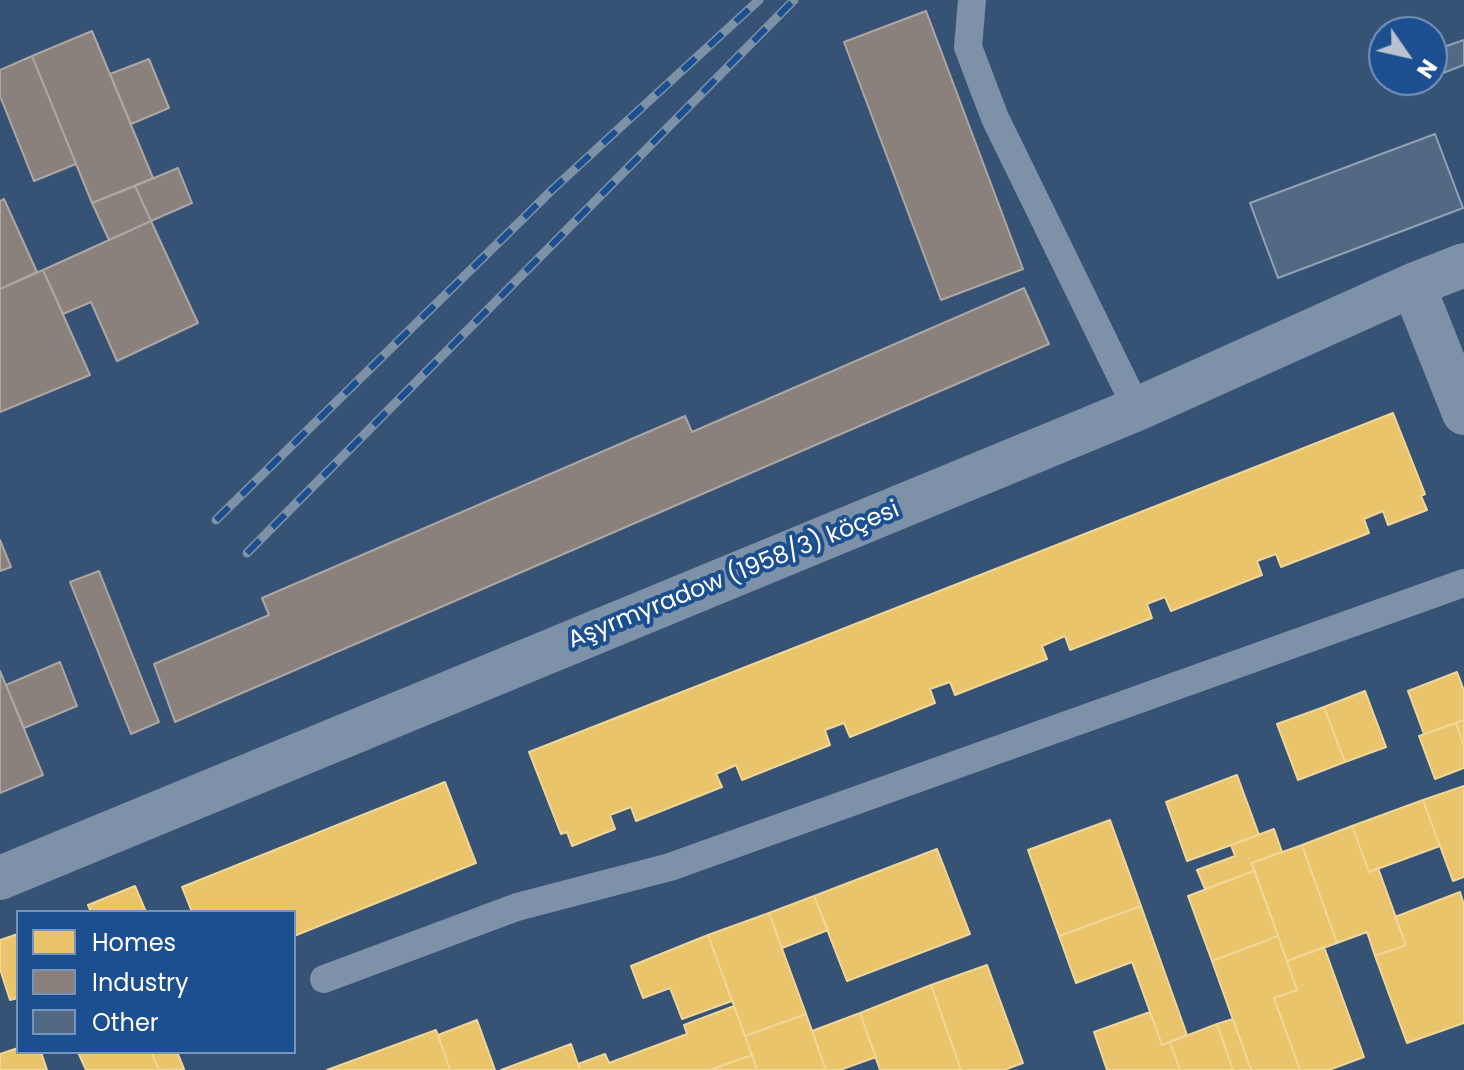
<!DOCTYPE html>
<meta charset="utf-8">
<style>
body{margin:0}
#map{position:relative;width:1464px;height:1070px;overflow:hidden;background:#365274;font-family:Poppins,sans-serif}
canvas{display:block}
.legend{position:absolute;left:16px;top:910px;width:280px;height:144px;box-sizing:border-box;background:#1b4f8f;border:2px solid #7695bc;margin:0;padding:10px 14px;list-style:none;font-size:24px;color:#fff}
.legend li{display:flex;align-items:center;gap:16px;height:40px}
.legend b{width:40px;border:2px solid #7695bc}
.north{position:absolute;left:1368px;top:16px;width:80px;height:80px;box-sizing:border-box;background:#1b4f8f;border:2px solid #7695bc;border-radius:50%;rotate:124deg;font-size:22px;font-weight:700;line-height:32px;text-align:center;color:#fff}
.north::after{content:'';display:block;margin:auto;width:28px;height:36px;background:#b9c2ce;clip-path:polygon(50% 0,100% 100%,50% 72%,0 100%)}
</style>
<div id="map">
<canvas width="1464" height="1070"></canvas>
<ul class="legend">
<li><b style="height:22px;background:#e9c46a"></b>Homes</li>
<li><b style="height:22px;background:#8a817c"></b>Industry</li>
<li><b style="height:22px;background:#526984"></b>Other</li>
</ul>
<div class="north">N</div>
</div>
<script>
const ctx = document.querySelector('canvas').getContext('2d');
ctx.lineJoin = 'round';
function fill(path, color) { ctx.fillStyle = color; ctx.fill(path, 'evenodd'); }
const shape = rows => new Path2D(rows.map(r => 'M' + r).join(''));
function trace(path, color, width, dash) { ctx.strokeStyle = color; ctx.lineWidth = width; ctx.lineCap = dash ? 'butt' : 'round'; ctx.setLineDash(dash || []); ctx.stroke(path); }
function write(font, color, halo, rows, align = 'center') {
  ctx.font = font + ' Poppins,sans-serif'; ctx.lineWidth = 8; ctx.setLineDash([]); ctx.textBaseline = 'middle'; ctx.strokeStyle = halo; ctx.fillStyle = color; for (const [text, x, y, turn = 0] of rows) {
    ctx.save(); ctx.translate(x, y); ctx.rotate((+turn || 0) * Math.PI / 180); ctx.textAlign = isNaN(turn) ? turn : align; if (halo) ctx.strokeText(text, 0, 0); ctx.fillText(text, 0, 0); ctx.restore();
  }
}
const homes = shape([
 [1393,413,1425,494,1421,496,1427,510,1388,525,1383,511,1364,519,1369,533,1281,567,1276,554,1257,561,1262,575,1171,611,1165,597,1147,604,1152,618,1070,650,1065,636,1042,646,1047,659,955,695,950,682,930,689,935,703,850,737,844,723,825,730,830,745,742,780,736,765,716,774,722,787,636,821,631,807,610,815,615,829,572,846,567,832,561,834,529,752,1393,413],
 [1457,672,1464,691,1464,720,1424,734,1408,691,1457,672],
 [1365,691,1386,747,1345,762,1324,707,1365,691],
 [1324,707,1345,762,1298,780,1277,724,1324,707],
 [1464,720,1464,747,1456,723,1464,720],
 [1456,723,1464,747,1464,768,1435,779,1419,736,1456,723],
 [1237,775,1259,835,1187,861,1166,802,1237,775],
 [445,782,476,863,294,936,294,912,192,912,182,887,445,782],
 [1464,786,1464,877,1453,881,1423,800,1464,786],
 [1423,800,1440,846,1369,872,1352,826,1423,800],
 [1110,820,1141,906,1059,936,1028,850,1110,820],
 [1352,826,1369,872,1378,868,1406,945,1375,956,1367,932,1337,943,1302,845,1352,826],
 [1274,829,1282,852,1252,863,1254,871,1205,889,1197,870,1235,856,1231,845,1274,829],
 [1302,845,1337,943,1287,961,1252,863,1302,845],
 [937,849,970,934,847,981,814,896,937,849],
 [1254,871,1278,936,1212,961,1188,896,1254,871],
 [135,886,146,912,91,912,88,905,135,886],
 [1460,892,1464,905,1464,1023,1407,1043,1375,956,1406,945,1395,917,1460,892],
 [814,896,828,930,782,948,769,913,814,896],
 [1141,906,1187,1035,1162,1045,1132,962,1076,983,1059,936,1141,906],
 [769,913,806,1014,745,1036,708,935,769,913],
 [18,934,18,998,10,1000,0,969,0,940,18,934],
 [708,935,732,1001,682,1019,670,988,643,998,631,966,708,935],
 [1278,936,1297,990,1274,998,1300,1070,1251,1070,1212,961,1278,936],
 [1324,947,1364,1057,1329,1070,1300,1070,1274,998,1297,990,1287,961,1324,947],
 [987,965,1023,1063,1004,1070,961,1070,931,985,987,965],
 [931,985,961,1070,880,1070,860,1013,931,985],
 [734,1006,752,1055,710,1070,580,1070,578,1064,605,1054,609,1063,687,1034,684,1025,734,1006],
 [1150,1012,1162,1045,1170,1042,1180,1070,1107,1070,1094,1032,1150,1012],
 [860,1013,876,1057,840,1070,826,1070,812,1031,860,1013],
 [806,1014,826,1070,757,1070,745,1036,806,1014],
 [1233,1019,1251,1070,1233,1070,1217,1024,1233,1019],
 [477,1020,495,1070,450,1070,438,1035,477,1020],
 [1217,1024,1233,1070,1180,1070,1170,1042,1217,1024],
 [436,1030,450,1070,327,1070,436,1030],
 [571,1044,580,1070,501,1070,571,1044],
 [18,1048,18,1052,41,1052,47,1070,0,1070,0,1054,18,1048],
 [78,1052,151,1052,159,1070,86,1070,78,1052],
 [151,1052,177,1052,184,1069,159,1070,151,1052],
 [752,1055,757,1070,710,1070,752,1055]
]);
fill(homes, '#e9c46a');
trace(homes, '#f0d697', 2);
const industry = shape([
 [926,11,1023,269,941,300,844,42,926,11],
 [92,31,153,178,92,203,32,56,92,31],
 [32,56,76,164,34,181,0,96,0,70,32,56],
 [149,59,169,108,131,124,110,74,149,59],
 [178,168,192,203,151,221,135,186,178,168],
 [135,186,151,221,109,240,92,203,135,186],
 [4,199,37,272,0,289,0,201,4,199],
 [151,221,198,323,117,361,91,302,63,314,43,270,151,221],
 [43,270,90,375,0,412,0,289,43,270],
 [1024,288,1049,344,175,722,154,664,269,615,262,598,685,416,692,432,1024,288],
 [0,540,11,567,0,571,0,540],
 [99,571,159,722,131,734,70,582,99,571],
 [60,662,77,706,24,728,6,685,60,662],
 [0,671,43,775,0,793,0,671]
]);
fill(industry, '#8a817c');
trace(industry, '#ada7a3', 2);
const building = shape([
 [1464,40,1464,65,1435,76,1432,68,1432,51,1464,40],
 [1435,134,1463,208,1278,278,1250,203,1435,134]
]);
fill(building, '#526984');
trace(building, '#92a2b6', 2);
trace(shape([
 [972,0,968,47,995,118,1137,409],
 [324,979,517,907,670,867,1464,583]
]), '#7d92a8', 28);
trace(shape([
 [1413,285,1464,413],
 [0,878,1137,409,1413,285,1464,265]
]), '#7d92a8', 44);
const rail = shape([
 [216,520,552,190,759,0],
 [247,553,794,0]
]);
trace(rail, '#7e92a7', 9);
trace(rail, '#1b4f8f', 6, [18]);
write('24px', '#fff', '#1b4f8f', [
 ["Aşyrmyradow (1958/3) köçesi",734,576,-22]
]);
</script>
